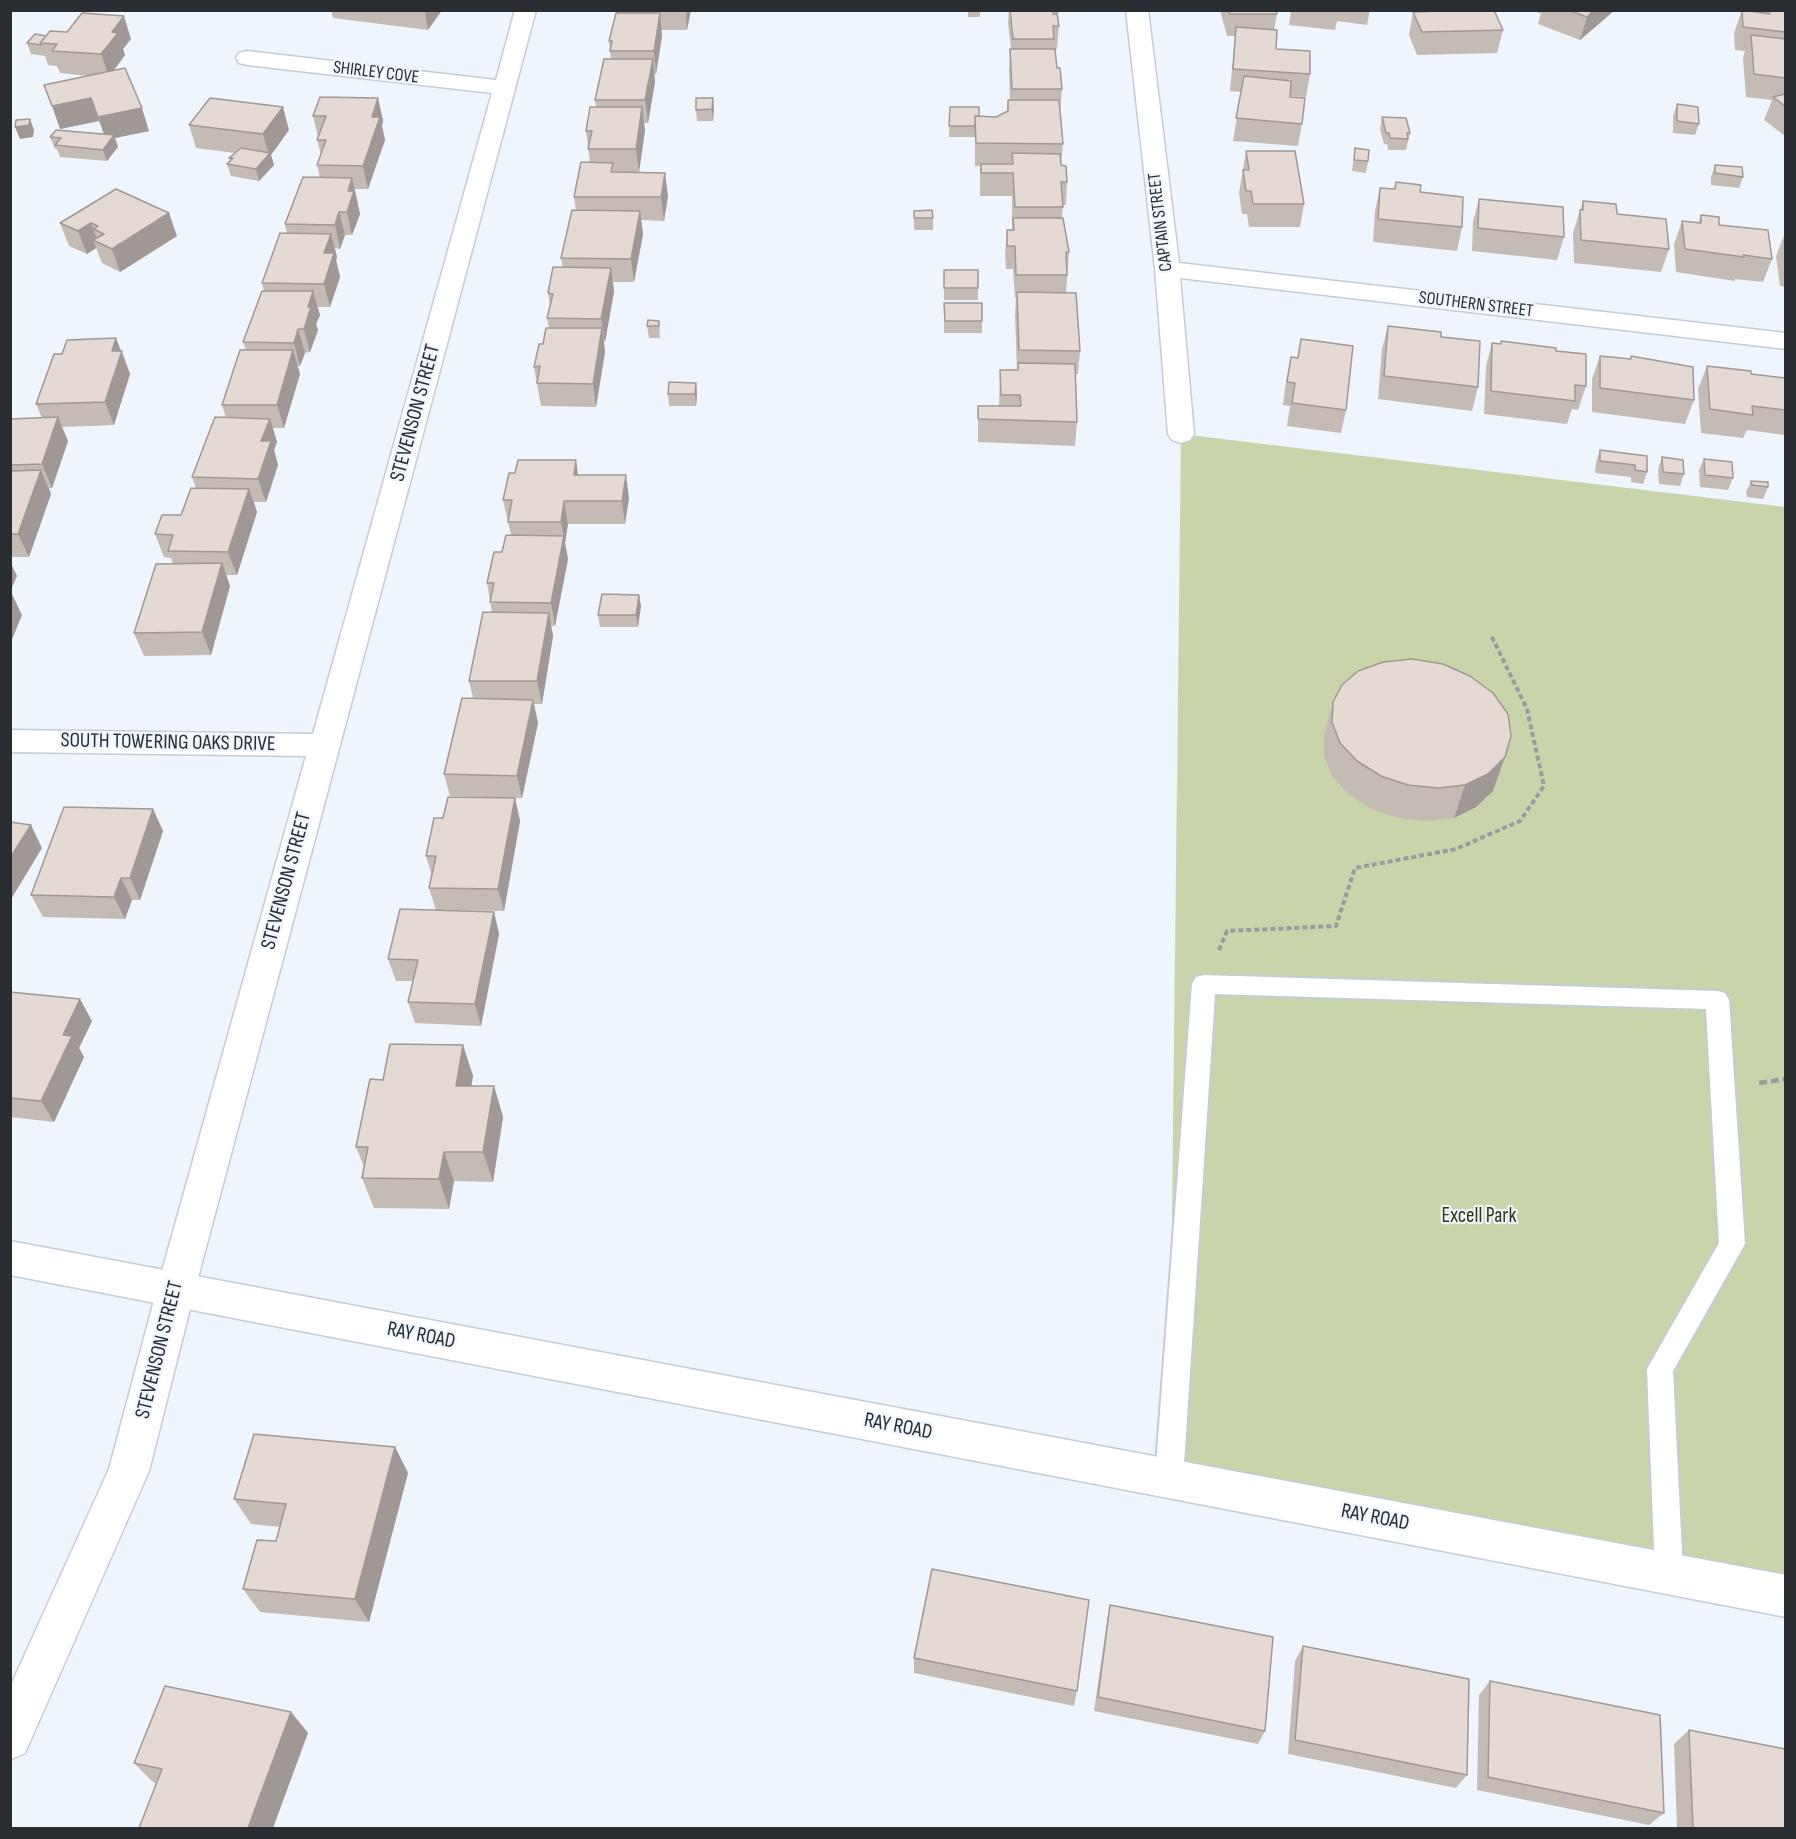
<!DOCTYPE html>
<style>
body{margin:0}
#map{position:relative;width:1796px;height:1839px;overflow:hidden;background:#eef5fd;font-family:"Sofia Sans Condensed",sans-serif}
canvas{display:block}
.frame{position:absolute;inset:0;border:12px solid #292c30;pointer-events:none}
</style>
<div id="map">
<canvas width="1796" height="1839"></canvas>
<div class="frame"></div>
</div>
<script>
const ctx = document.querySelector('canvas').getContext('2d');
ctx.lineJoin = 'round';
function fill(path, color) { ctx.fillStyle = color; ctx.fill(path, 'evenodd'); }
const shape = rows => new Path2D(rows.map(r => 'M' + r).join(''));
function trace(path, color, width, dash) { ctx.strokeStyle = color; ctx.lineWidth = width; ctx.lineCap = dash ? 'butt' : 'round'; ctx.setLineDash(dash || []); ctx.stroke(path); }
function write(font, color, halo, rows, align = 'center') {
  ctx.font = font + ' "Sofia Sans Condensed",sans-serif'; ctx.lineWidth = 4.5; ctx.setLineDash([]); ctx.textBaseline = 'middle'; ctx.strokeStyle = halo; ctx.fillStyle = color; for (const [text, x, y, turn = 0] of rows) {
    ctx.save(); ctx.translate(x, y); ctx.rotate((+turn || 0) * Math.PI / 180); ctx.textAlign = isNaN(turn) ? turn : align; if (halo) ctx.strokeText(text, 0, 0); ctx.fillText(text, 0, 0); ctx.restore();
  }
}
fill(shape([
 [1181,434,1785,507,1785,1596,1169,1479]
]), '#cad4ab');
const lane = shape([
 [1204,975,1717,991,1725,993,1729,1000,1745,1244,1673,1371,1683,1573,1679,1583,1669,1587,1659,1583,1655,1573,1647,1369,1719,1243,1706,1009,1215,994,1183,1479,1179,1488,1169,1492,1159,1488,1155,1479,1192,984,1196,977,1204,975]
]);
const street = shape([
 [515,10,536,10,195,1289,149,1471,25,1753,10,1760,10,1687,109,1469,157,1289,306,756,10,752,10,730,313,734,492,93,247,65,239,63,236,58,239,53,247,51,496,80,515,10],
 [1126,10,1148,10,1179,263,1786,333,1786,349,1180,278,1194,434,1190,440,1181,443,1172,440,1168,434,1155,269,1126,10]
]);
const secondary = shape([
 [10,1241,1786,1575,1786,1617,10,1275,10,1241]
]);
trace(lane, '#c4cdd6', 4);
trace(street, '#c4cdd6', 3);
trace(secondary, '#c4cdd6', 3);
trace(shape([
 [1219,950,1227,931,1336,926,1355,868,1456,849,1520,821,1544,786,1527,709,1491,635]
]), '#979ca3', 4, [5, 3]);
trace(shape([
 [1759,1083,1786,1079]
]), '#979ca3', 4.5, [8, 4]);
fill(lane, '#fff');
fill(street, '#fff');
fill(secondary, '#fff');
fill(shape([
 [331,10,442,10,428,30,333,18],
 [616,10,691,10,687,30,661,30,662,36,656,74,654,74,655,82,648,123,644,123,645,130,639,172,668,196,664,221,641,220,643,234,634,282,613,282,614,292,604,343,605,352,596,407,541,406,534,367,549,328,547,318,550,306,548,293,563,268,561,258,576,210,574,197,590,162,586,131,596,107,595,100,611,59,609,41,616,13],
 [968,10,980,10,980,17,968,17],
 [1009,10,1058,10,1059,26,1057,49,1054,49,1057,68,1062,89,1060,112,1063,144,1061,165,1067,182,1066,205,1063,205,1062,218,1069,252,1066,293,1080,351,1078,374,1075,374,1077,422,1075,446,978,442,978,406,999,406,1000,370,1017,370,1015,315,1016,298,1015,298,1013,269,1006,269,1005,254,1007,230,1012,230,1012,196,980,196,980,166,975,166,975,137,949,137,950,107,979,116,996,117,1007,111,1008,100,1010,100,1009,71,1010,49,1011,49,1008,23],
 [1220,10,1276,10,1277,14,1274,30,1276,49,1310,74,1306,97,1290,96,1302,124,1298,146,1233,141,1241,92,1230,91,1235,36,1227,36],
 [1291,10,1370,10,1367,25,1337,21,1335,30,1289,25],
 [1537,10,1615,10,1580,40,1538,24,1541,14,1537,12],
 [1742,10,1761,13,1762,10,1785,10,1785,136,1764,120,1772,100,1746,97,1743,58,1745,51,1735,50,1734,33],
 [1413,12,1503,30,1497,53,1417,55,1409,35],
 [46,36,131,39,123,49,125,55,114,70,149,131,115,138,118,147,107,161,60,157,57,149,55,149,50,137,104,134,99,121,60,129,89,76,60,73,57,66,48,65,45,56,31,54,27,43],
 [378,98,383,121,382,126,385,140,368,189,355,189,360,214,352,235,345,235,340,249,335,248,337,257,336,260,340,277,330,307,317,307,320,315,316,324,318,330,310,352,305,353,300,366,297,366,300,374,284,428,273,428,277,442,274,450,278,465,266,502,254,502,257,512,237,575,226,575,230,586,211,655,144,656,134,633,173,564,171,558,164,557,155,534,181,515,196,488,192,477,226,418,222,405,246,350,243,342,264,291,262,283,287,234,285,224,320,177,317,165,321,154,317,140,318,137,313,116],
 [713,98,714,110,713,121,697,121,696,110],
 [1677,104,1699,124,1695,135,1673,133,1673,116],
 [1382,117,1410,133,1406,150,1388,150,1387,144,1384,144,1380,129],
 [189,125,289,130,271,155,274,165,259,181,231,176,227,164,230,161,229,158,235,153,196,148],
 [1355,148,1368,161,1366,173,1352,171],
 [1246,151,1304,204,1300,227,1249,227,1247,214,1242,214,1239,193],
 [1715,165,1743,177,1739,188,1711,185,1711,177],
 [1396,182,1420,192,1462,227,1457,251,1373,242,1375,211,1380,188,1394,189],
 [116,189,177,236,120,272,102,263,96,248,87,254,69,246,60,223],
 [1479,199,1564,237,1557,260,1472,251,1473,222],
 [1583,201,1617,214,1669,249,1661,272,1574,263,1573,233],
 [914,211,933,218,933,230,914,230],
 [1701,215,1719,225,1772,259,1763,282,1735,279,1735,281,1676,272,1674,244,1682,221,1698,223],
 [1785,233,1785,287,1780,286,1776,256],
 [944,270,978,288,978,300,944,300],
 [944,303,982,321,982,333,944,333],
 [659,321,660,338,649,338,647,326],
 [1388,326,1441,337,1478,387,1472,411,1378,399,1382,349],
 [1301,339,1346,410,1341,433,1287,426,1290,406,1283,405,1286,381,1291,357,1297,358],
 [1501,341,1556,351,1586,386,1578,410,1572,409,1567,424,1484,414,1486,366,1492,343,1500,344],
 [122,351,130,374,114,425,62,427,68,441,52,488,49,488,51,494,29,557,10,557,10,419,42,418,36,404],
 [1600,356,1630,359,1631,356,1694,400,1685,424,1592,412,1592,379],
 [1707,366,1751,374,1785,378,1785,435,1747,430,1743,438,1701,433,1698,389],
 [696,383,697,395,696,406,669,406,668,394],
 [1600,450,1647,456,1647,472,1643,484,1631,482,1631,477,1595,473,1596,462],
 [1662,457,1684,474,1680,486,1659,484,1658,469],
 [1704,459,1733,478,1728,490,1700,487,1699,470],
 [576,460,578,475,629,498,625,524,568,524,565,543,568,559,555,626,551,626,553,636,542,704,534,704,538,723,522,798,450,796,444,774,473,698,469,681,492,613,487,583,511,535,503,500,515,473],
 [1751,481,1768,487,1763,499,1747,497,1746,492],
 [641,606,638,627,600,627,598,615],
 [1333,702,1493,791,1476,807,1454,818,1427,821,1398,818,1371,809,1348,794,1332,776,1324,756,1324,736],
 [515,798,520,821,504,911,436,910,429,888,432,876,426,856,443,818],
 [153,809,163,831,140,900,132,900,125,919,43,917,31,895],
 [494,912,499,934,481,1026,415,1023,408,1002,413,981,396,981,388,959],
 [10,992,92,1021,79,1048,84,1057,54,1122,10,1117],
 [463,1045,473,1076,471,1086,494,1086,503,1117,493,1182,454,1181,449,1209,374,1208,362,1178,364,1167,356,1147,383,1080],
 [395,1447,408,1473,369,1622,260,1612,243,1589,276,1541,280,1527,251,1524,234,1499],
 [1110,1605,1265,1731,1258,1744,1094,1711,1107,1621],
 [1303,1646,1467,1775,1456,1788,1288,1754,1295,1661],
 [914,1658,1077,1691,1074,1706,914,1673],
 [1490,1681,1664,1813,1649,1825,1477,1790,1479,1695],
 [291,1712,308,1733,157,1783,154,1783,134,1763],
 [1689,1730,1785,1828,1677,1828,1674,1744]
]), '#c5bbb5');
fill(shape([
 [425,10,442,10,428,30],
 [686,10,691,10,687,30],
 [1594,10,1615,10,1580,40,1587,17],
 [660,13,662,36,656,74,654,51],
 [124,16,131,39,123,49,125,55,109,77,101,54,112,32],
 [653,59,655,82,648,123,645,100],
 [91,98,99,121,60,129,52,106],
 [378,98,383,121,382,126,385,140,368,189,363,166,372,117],
 [713,98,714,110,713,121,712,109],
 [283,107,289,130,271,155,274,165,259,181,256,169,269,155,263,134],
 [642,107,645,130,639,172,636,149],
 [142,108,149,131,115,138,118,147,107,161,103,150,106,140,98,117],
 [30,119,34,130,33,137,20,139,15,127],
 [665,173,668,196,664,221,661,197],
 [352,178,360,214,352,235,347,212,348,191],
 [640,211,643,234,634,282,631,259],
 [339,212,345,235,340,249,335,225],
 [169,213,177,236,120,272,112,249],
 [91,223,98,242,93,240,96,248,87,254,78,231],
 [331,234,337,257,336,260,340,277,330,307,324,284,324,253],
 [611,268,614,292,605,343,601,319],
 [313,291,320,315,316,324,318,330,310,352,304,329,308,307],
 [602,328,605,352,596,407,593,384],
 [298,329,305,353,300,366,294,343],
 [116,338,130,374,114,425,105,402,112,351],
 [293,350,300,374,284,428,277,405],
 [696,383,697,395,696,406,695,394],
 [58,417,68,441,52,488,42,464],
 [270,419,277,442,274,450,278,465,266,502,258,479,261,441],
 [576,460,579,484,574,475],
 [41,470,51,494,29,557,18,534],
 [626,475,629,498,625,524,622,501],
 [249,489,257,512,237,575,228,552],
 [564,501,568,524,565,543,568,559,555,626,551,603,564,538,561,522],
 [10,561,17,576,10,592],
 [222,563,230,586,211,655,202,632],
 [11,592,22,615,11,642,10,594],
 [639,595,641,606,638,627,636,615],
 [549,613,553,636,542,704,537,681],
 [533,700,538,723,522,798,517,776],
 [1505,757,1493,791,1476,807,1454,818,1465,785],
 [515,798,520,821,504,911,498,889],
 [153,809,163,831,140,900,130,878],
 [31,825,42,848,10,901,10,858],
 [121,878,132,900,125,919,114,897],
 [494,912,499,934,481,1026,475,1004],
 [80,999,92,1021,79,1048,84,1057,54,1122,41,1101,63,1035],
 [463,1045,473,1076,466,1116,456,1086],
 [494,1086,503,1117,493,1182,483,1152],
 [444,1152,454,1181,449,1209,439,1179],
 [395,1447,408,1473,369,1622,355,1599],
 [291,1712,308,1733,273,1828,248,1828]
]), '#a09894');
const building = shape([
 [1010,10,1053,10,1053,14,1057,14,1059,26,1053,26,1054,39,1013,39,1010,10],
 [1229,10,1276,10,1277,14,1230,14,1229,10],
 [1469,10,1494,10,1503,30,1422,32,1413,12,1469,10],
 [1568,10,1594,10,1587,17,1568,10],
 [1742,10,1770,14,1769,10,1785,10,1785,32,1743,27,1742,10],
 [82,13,124,16,112,32,118,33,101,54,52,51,57,44,40,43,50,31,67,32,82,13],
 [616,13,660,13,654,51,610,51,612,41,609,41,616,13],
 [1236,27,1277,30,1276,49,1310,51,1310,74,1233,69,1236,27],
 [35,34,46,36,40,43,41,45,27,43,35,34],
 [1751,35,1785,39,1785,78,1754,74,1751,35],
 [1010,49,1055,49,1057,68,1060,68,1062,89,1012,89,1010,49],
 [604,59,653,59,645,100,595,100,604,59],
 [125,68,142,108,98,117,91,98,52,106,44,85,125,68],
 [1244,76,1291,81,1290,97,1305,98,1302,124,1236,118,1244,76],
 [1785,94,1785,106,1773,97,1785,94],
 [320,97,378,98,372,117,380,117,363,166,317,165,326,140,317,140,326,116,313,116,320,97],
 [210,98,283,107,263,134,189,125,210,98],
 [696,98,713,98,712,109,696,110,696,98],
 [1008,100,1059,100,1063,144,976,143,975,116,996,117,1008,111,1008,100],
 [1677,104,1698,107,1699,124,1677,121,1677,104],
 [590,107,642,107,636,149,588,149,592,131,586,131,590,107],
 [950,107,979,107,979,116,975,116,975,126,949,126,950,107],
 [1382,117,1406,118,1410,133,1407,133,1408,139,1390,138,1389,133,1386,133,1382,117],
 [30,119,29,125,15,127,16,120,30,119],
 [56,130,114,135,103,150,55,145,61,138,50,137,56,130],
 [241,148,270,153,256,169,227,164,233,158,229,158,241,148],
 [1355,148,1369,150,1368,161,1354,160,1355,148],
 [1246,151,1295,151,1304,204,1253,204,1251,191,1246,191,1243,170,1249,170,1246,151],
 [1012,153,1060,154,1061,165,1066,166,1067,182,1061,182,1063,207,1015,207,1013,173,981,173,981,164,1013,164,1012,153],
 [581,162,613,163,611,172,665,173,661,197,574,197,581,162],
 [1715,165,1742,167,1743,177,1715,173,1715,165],
 [303,177,352,178,348,191,354,191,347,212,339,212,335,225,285,224,303,177],
 [1396,182,1421,185,1420,192,1463,197,1462,227,1378,219,1380,188,1395,189,1396,182],
 [116,189,169,213,112,249,93,240,104,234,94,229,98,226,91,223,78,231,60,223,116,189],
 [1479,199,1563,207,1564,237,1478,228,1479,199],
 [1583,201,1616,204,1617,214,1666,219,1669,249,1581,240,1580,210,1583,210,1583,201],
 [572,210,640,211,631,259,561,258,572,210],
 [932,210,933,218,914,218,914,211,932,210],
 [1701,215,1719,217,1719,225,1768,230,1772,259,1743,255,1744,257,1685,249,1682,221,1701,223,1701,215],
 [1013,218,1063,218,1069,252,1066,252,1067,275,1016,275,1015,246,1007,246,1007,230,1014,230,1013,218],
 [280,233,331,234,324,253,334,253,324,284,262,283,280,233],
 [553,267,611,268,601,319,547,318,553,294,548,293,553,267],
 [944,270,978,270,978,288,944,288,944,270],
 [262,291,313,291,308,307,311,307,304,329,298,329,294,343,243,342,262,291],
 [1017,292,1076,293,1080,351,1019,350,1017,292],
 [944,303,982,303,982,321,945,321,944,303],
 [648,320,659,321,659,326,647,326,648,320],
 [1388,326,1441,332,1441,337,1480,341,1478,387,1384,376,1388,326],
 [546,328,602,328,593,384,537,383,540,366,534,367,539,344,543,344,546,328],
 [116,338,112,351,122,351,105,402,36,404,54,354,62,354,67,340,116,338],
 [1301,339,1353,346,1346,410,1292,403,1295,383,1287,382,1291,357,1298,358,1301,339],
 [1501,341,1556,348,1556,351,1586,354,1586,386,1575,385,1575,401,1491,391,1492,343,1501,344,1501,341],
 [240,350,293,350,277,405,222,405,240,350],
 [1600,356,1631,359,1631,356,1693,367,1694,400,1600,388,1600,356],
 [1018,363,1075,364,1077,422,978,419,978,406,1021,406,1020,395,1001,395,1000,370,1018,370,1018,363],
 [1707,366,1751,371,1751,374,1785,378,1785,410,1752,406,1753,415,1710,409,1707,366],
 [669,382,696,383,695,394,668,394,669,382],
 [58,417,42,464,10,465,10,419,58,417],
 [215,417,270,419,261,441,271,441,258,479,192,477,215,417],
 [1600,450,1647,456,1647,472,1635,470,1635,465,1600,461,1600,450],
 [1662,457,1683,460,1684,474,1663,472,1662,457],
 [1704,459,1732,462,1733,478,1705,475,1704,459],
 [518,460,576,460,574,475,626,475,622,501,564,501,561,522,508,522,512,500,503,500,509,473,515,473,518,460],
 [41,470,18,534,10,534,10,471,41,470],
 [1751,481,1768,482,1768,487,1752,485,1751,481],
 [191,488,249,489,228,552,168,551,173,535,155,534,162,515,181,515,191,488],
 [506,535,564,536,551,603,490,602,494,583,487,583,494,552,502,552,506,535],
 [222,563,202,632,134,633,156,564,222,563],
 [602,594,639,595,636,615,598,615,602,594],
 [483,612,549,613,537,681,469,681,483,612],
 [1412,659,1443,664,1470,676,1493,693,1508,714,1511,736,1505,757,1488,774,1465,785,1438,788,1408,785,1381,776,1357,761,1340,743,1332,722,1333,702,1342,685,1358,671,1383,662,1412,659],
 [462,698,533,700,517,776,444,774,462,698],
 [448,797,515,798,498,889,429,888,436,856,426,856,434,818,443,818,448,797],
 [64,807,153,809,130,878,121,878,114,897,31,895,64,807],
 [10,822,31,825,10,858,10,822],
 [400,909,494,912,475,1004,408,1002,418,960,388,959,400,909],
 [10,992,80,999,63,1035,72,1036,41,1101,10,1098,10,992],
 [390,1044,463,1045,456,1086,494,1086,483,1152,444,1152,439,1179,362,1178,368,1147,356,1147,370,1079,383,1080,390,1044],
 [254,1434,395,1447,355,1599,243,1589,257,1540,276,1541,286,1504,234,1499,254,1434],
 [932,1569,1089,1600,1077,1691,914,1658,932,1569],
 [1110,1605,1273,1637,1265,1731,1098,1697,1110,1605],
 [1303,1646,1469,1679,1467,1775,1295,1740,1303,1646],
 [1490,1681,1660,1715,1664,1813,1488,1777,1490,1681],
 [165,1686,291,1712,248,1828,139,1828,162,1769,134,1763,165,1686],
 [1689,1730,1785,1749,1785,1828,1693,1828,1689,1730]
]);
fill(building, '#e5d9d3');
trace(building, '#a09894', 1.5);
write('18px', '#292c30', '#eef5fd', [
 ["SHIRLEY COVE",376,73,7],
 ["CAPTAIN STREET",1161,222,-97],
 ["SOUTHERN STREET",1476,305,7]
]);
write('21px', '#292c30', '#eef5fd', [
 ["STEVENSON STREET",416,413,-75],
 ["SOUTH TOWERING OAKS DRIVE",168,743,1],
 ["STEVENSON STREET",287,881,-75],
 ["RAY ROAD",421,1336,11],
 ["STEVENSON STREET",160,1350,-76],
 ["RAY ROAD",898,1427,11],
 ["RAY ROAD",1375,1518,11]
]);
write('21px', '#303709', '#eef5fd', [
 ["Excell Park",1479,1217]
]);
</script>
